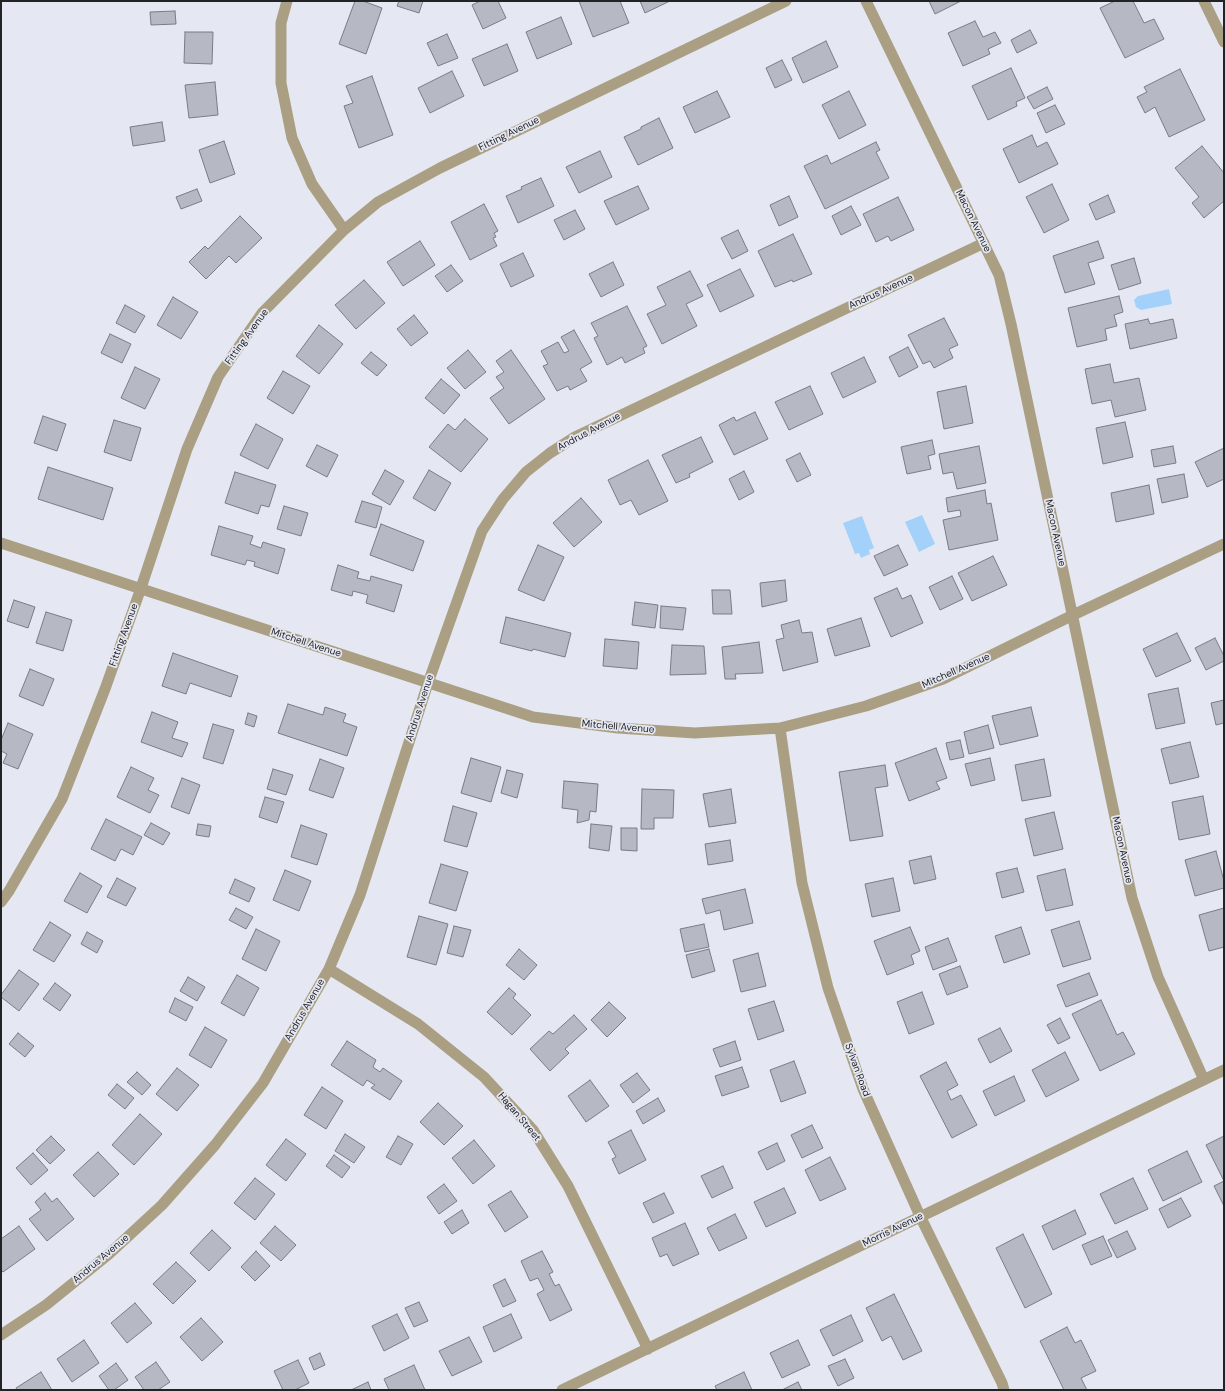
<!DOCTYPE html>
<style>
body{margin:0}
#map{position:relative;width:1225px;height:1391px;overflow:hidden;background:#e5e8f3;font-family:"DM Sans",sans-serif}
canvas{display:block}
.frame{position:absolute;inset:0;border:2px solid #222327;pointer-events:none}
</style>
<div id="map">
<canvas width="1225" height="1391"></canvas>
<div class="frame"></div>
</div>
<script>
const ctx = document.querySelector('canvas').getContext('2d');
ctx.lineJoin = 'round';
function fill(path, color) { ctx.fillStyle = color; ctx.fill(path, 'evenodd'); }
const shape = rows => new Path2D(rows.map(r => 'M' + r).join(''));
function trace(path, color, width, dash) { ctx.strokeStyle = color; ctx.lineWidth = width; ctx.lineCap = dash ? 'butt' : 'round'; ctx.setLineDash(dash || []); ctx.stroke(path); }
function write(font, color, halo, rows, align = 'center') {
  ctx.font = font + ' "DM Sans",sans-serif'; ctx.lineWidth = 3.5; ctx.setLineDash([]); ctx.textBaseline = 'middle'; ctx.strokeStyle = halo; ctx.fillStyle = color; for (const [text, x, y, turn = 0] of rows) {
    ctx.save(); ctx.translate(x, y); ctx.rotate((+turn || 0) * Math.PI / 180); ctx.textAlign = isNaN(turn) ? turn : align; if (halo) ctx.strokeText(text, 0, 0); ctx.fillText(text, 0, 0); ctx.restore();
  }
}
fill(shape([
 [1169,289,1172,304,1141,310,1136,307,1134,300,1138,296],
 [922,515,935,544,919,552,905,522],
 [862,516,874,548,869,550,870,554,861,558,859,553,855,554,843,523]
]), '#a4d1fa');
const building = shape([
 [355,1,363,1,382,8,366,54,339,44,355,1],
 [399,1,423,1,419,13,397,6,399,1],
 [480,1,498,1,506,18,483,29,472,5,480,1],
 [579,1,620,1,629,23,593,37,579,1],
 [640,1,670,1,645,13,640,1],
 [929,1,961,1,935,14,929,1],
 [1115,1,1133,1,1144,23,1154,19,1164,39,1125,58,1100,8,1115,1],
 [175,11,176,24,151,25,150,12,175,11],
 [561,17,572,44,537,59,526,32,561,17],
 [975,21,983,37,995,32,1001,43,988,49,990,54,963,66,948,33,975,21],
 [1030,30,1037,43,1017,53,1011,40,1030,30],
 [185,32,213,32,212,64,184,63,185,32],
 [447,34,458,58,438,66,427,43,447,34],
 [826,41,838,67,803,83,792,58,826,41],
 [507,44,518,71,484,86,472,59,507,44],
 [782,60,792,80,775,88,766,68,782,60],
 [1011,68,1025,98,1016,102,1017,106,988,120,972,86,1011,68],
 [1180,69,1205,120,1169,137,1155,107,1145,113,1137,97,1147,92,1144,87,1180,69],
 [452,71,464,96,430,113,418,88,452,71],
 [372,76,393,135,359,148,344,106,353,103,346,86,372,76],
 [215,82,218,115,189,118,185,85,215,82],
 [1047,87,1053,99,1034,109,1027,97,1047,87],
 [717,91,730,117,695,133,683,107,717,91],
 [849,91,866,125,839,139,822,105,849,91],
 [1055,105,1065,124,1046,133,1037,113,1055,105],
 [659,118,673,148,638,165,624,137,641,129,641,127,659,118],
 [162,122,165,141,133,146,130,127,162,122],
 [1032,135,1037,147,1047,142,1058,164,1019,183,1003,149,1032,135],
 [224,141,235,174,210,183,199,150,224,141],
 [876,142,880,150,876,152,889,178,825,209,804,166,827,155,831,164,876,142],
 [1202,146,1224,173,1224,201,1204,218,1192,203,1199,197,1175,168,1202,146],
 [600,151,612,177,579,193,566,167,600,151],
 [541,178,554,206,518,223,506,196,522,189,521,187,541,178],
 [1052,184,1069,220,1044,233,1026,197,1052,184],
 [638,186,649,209,616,225,604,201,638,186],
 [197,189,202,201,181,209,176,197,197,189],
 [1108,195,1115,212,1096,220,1089,204,1108,195],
 [789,196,798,217,779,226,770,205,789,196],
 [898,197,914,230,891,241,888,236,876,242,863,214,898,197],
 [484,204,498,231,494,233,496,237,493,238,497,246,470,260,451,222,484,204],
 [851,206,861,225,841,235,832,216,851,206],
 [575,210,585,229,564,240,554,220,575,210],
 [240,216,262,238,236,263,229,256,206,279,189,262,205,246,208,249,240,216],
 [738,230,748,251,732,259,721,238,738,230],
 [793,234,812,274,793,282,792,280,775,287,758,251,793,234],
 [420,241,435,265,403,286,387,262,420,241],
 [1098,241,1104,258,1088,263,1095,284,1065,293,1053,256,1098,241],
 [523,253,534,276,511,287,500,264,523,253],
 [1134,258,1141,283,1119,290,1111,265,1134,258],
 [613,262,624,285,601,297,589,274,613,262],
 [451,265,463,281,447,292,435,276,451,265],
 [740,269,754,296,720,312,707,285,740,269],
 [690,271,703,296,686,304,697,326,662,344,647,314,666,305,657,287,690,271],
 [364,280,385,303,356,329,335,305,364,280],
 [1119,296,1123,312,1114,315,1117,326,1105,329,1107,340,1077,347,1068,308,1119,296],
 [173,297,198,312,181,339,157,325,173,297],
 [125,305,145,316,135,333,116,323,125,305],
 [627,306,647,346,643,348,645,353,625,363,622,357,607,365,594,338,598,336,591,323,627,306],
 [414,315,428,333,411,346,397,329,414,315],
 [944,318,958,345,949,349,953,358,934,368,930,361,923,364,908,335,944,318],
 [1148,319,1150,324,1173,319,1177,338,1130,349,1125,324,1148,319],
 [319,325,343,344,319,374,296,356,319,325],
 [574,330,592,362,580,369,587,381,570,390,568,386,557,391,543,366,548,364,541,351,558,342,564,353,569,351,561,337,574,330],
 [110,334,131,344,122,363,101,353,110,334],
 [908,347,918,367,899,377,889,357,908,347],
 [468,350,486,372,465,389,447,368,468,350],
 [511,350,545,399,509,424,490,398,504,388,496,377,504,372,496,361,511,350],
 [371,352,387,365,377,376,361,363,371,352],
 [864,357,876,382,843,398,831,373,864,357],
 [1110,364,1114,383,1139,378,1146,410,1115,417,1111,400,1092,404,1085,369,1110,364],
 [135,367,160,379,145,409,121,398,135,367],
 [283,371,310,386,293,414,267,398,283,371],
 [441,379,460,395,444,414,425,398,441,379],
 [810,386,823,414,789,430,775,402,810,386],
 [966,386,973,423,944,429,937,392,966,386],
 [755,412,768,439,734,455,719,425,734,417,736,421,755,412],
 [43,416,66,424,57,451,34,443,43,416],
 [465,419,488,439,461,472,429,447,448,424,455,430,465,419],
 [114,420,141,428,131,461,104,452,114,420],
 [1125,422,1133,457,1103,464,1096,428,1125,422],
 [256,424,283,439,268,469,240,455,256,424],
 [701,437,713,462,689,474,690,477,676,483,662,455,701,437],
 [932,440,935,454,928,456,931,469,907,474,901,447,932,440],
 [317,445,338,455,327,477,306,466,317,445],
 [979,446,986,483,957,489,953,472,943,474,939,454,979,446],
 [1173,446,1176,463,1154,467,1151,450,1173,446],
 [1224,448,1224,479,1207,487,1195,462,1224,448],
 [800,453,811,475,797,482,786,460,800,453],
 [648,460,668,501,639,515,631,500,620,505,608,480,648,460],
 [48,467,113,488,103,520,38,499,48,467],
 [385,470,404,481,390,505,372,494,385,470],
 [429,470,451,483,435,511,413,498,429,470],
 [744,471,754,492,739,500,729,479,744,471],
 [235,472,276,485,269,507,261,505,258,514,225,503,235,472],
 [1184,474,1188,497,1162,503,1157,479,1184,474],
 [1149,485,1154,514,1116,522,1111,493,1149,485],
 [985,490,987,504,991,503,998,540,949,550,943,520,961,516,960,510,948,512,946,498,985,490],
 [581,498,602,522,574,547,553,523,581,498],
 [362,501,382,507,376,528,355,522,362,501],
 [284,506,308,513,301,536,277,529,284,506],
 [381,524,424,541,413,571,370,555,381,524],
 [219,526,253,536,250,544,261,548,263,542,285,549,278,574,254,566,255,562,247,560,245,565,211,555,219,526],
 [538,545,564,557,544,601,518,590,538,545],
 [898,545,908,565,884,576,874,556,898,545],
 [993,556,1007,585,972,601,958,573,993,556],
 [338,565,359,572,357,578,370,581,371,576,402,585,394,612,366,603,368,595,353,591,352,596,331,590,338,565],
 [952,576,963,599,940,610,929,587,952,576],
 [785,580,787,601,762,607,760,583,785,580],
 [897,588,902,599,911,595,923,623,891,637,874,598,897,588],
 [712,590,730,590,732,614,713,614,712,590],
 [14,600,35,607,28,628,7,621,14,600],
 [635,602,658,605,655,628,632,625,635,602],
 [661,606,686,608,683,630,660,628,661,606],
 [46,612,72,620,63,651,36,643,46,612],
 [506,617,571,633,565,657,533,649,532,651,500,643,506,617],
 [861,618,870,646,835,656,827,629,861,618],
 [799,620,802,633,812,632,818,662,783,671,776,640,784,638,781,625,799,620],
 [1177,633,1191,661,1156,677,1143,649,1177,633],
 [1215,638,1224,656,1224,661,1206,670,1195,648,1215,638],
 [605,639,639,642,637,669,603,666,605,639],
 [759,642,763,673,735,674,736,679,725,679,722,647,759,642],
 [672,645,704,646,706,674,670,675,672,645],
 [173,653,238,676,231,697,190,683,186,694,162,686,173,653],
 [30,669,54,679,43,706,19,696,30,669],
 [1178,688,1185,723,1156,729,1148,694,1178,688],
 [1224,700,1224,723,1216,725,1211,703,1224,700],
 [288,704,323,715,325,707,346,714,343,722,357,727,347,756,278,733,288,704],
 [1031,707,1038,736,1000,745,992,716,1031,707],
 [152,712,178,722,172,738,188,743,182,757,141,742,152,712],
 [248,713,257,716,254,727,245,724,248,713],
 [8,723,33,734,18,769,3,763,7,754,1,751,1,740,8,723],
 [213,724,234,730,223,764,203,758,213,724],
 [988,725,994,748,969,754,964,732,988,725],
 [960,740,964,757,950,760,946,743,960,740],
 [1190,742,1199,777,1170,784,1161,749,1190,742],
 [936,748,947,778,936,782,940,789,909,801,895,763,936,748],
 [471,758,501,767,491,802,461,793,471,758],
 [990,758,995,780,971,786,965,764,990,758],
 [320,759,344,768,333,798,309,790,320,759],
 [1044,759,1051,796,1022,801,1015,765,1044,759],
 [885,765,888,786,875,788,883,836,850,841,839,772,885,765],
 [131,767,154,778,148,790,159,795,150,813,117,797,131,767],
 [273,769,293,775,286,795,267,789,273,769],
 [507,770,523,774,517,798,501,793,507,770],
 [182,778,200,785,189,814,171,807,182,778],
 [564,781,598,784,596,812,590,811,589,820,577,823,578,810,562,808,564,781],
 [642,789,674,790,673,818,654,818,654,829,641,829,642,789],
 [731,789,736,823,709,827,703,794,731,789],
 [1203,796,1210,834,1179,840,1172,802,1203,796],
 [265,797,284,802,277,823,259,817,265,797],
 [453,806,477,813,467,847,444,841,453,806],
 [1054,812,1063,849,1034,856,1025,819,1054,812],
 [106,819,142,837,133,855,121,849,115,861,91,849,106,819],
 [151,823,170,833,163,845,144,835,151,823],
 [198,824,211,826,209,837,196,835,198,824],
 [591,824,612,826,609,851,589,848,591,824],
 [301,825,327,834,317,865,291,857,301,825],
 [621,828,637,828,637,851,621,850,621,828],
 [730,840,733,861,708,865,705,844,730,840],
 [1216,851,1224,881,1224,888,1195,896,1185,860,1216,851],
 [931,856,936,879,914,884,909,861,931,856],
 [441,864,468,872,456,911,429,903,441,864],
 [1017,868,1024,892,1002,898,996,873,1017,868],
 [1065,869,1073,905,1046,911,1037,876,1065,869],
 [285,870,311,881,299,911,273,900,285,870],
 [80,873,102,886,87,913,64,901,80,873],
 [117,878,136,888,126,906,107,897,117,878],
 [893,878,900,911,872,917,865,884,893,878],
 [235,879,255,888,249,902,229,893,235,879],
 [745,889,753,923,724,930,720,910,706,914,702,899,745,889],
 [236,908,253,917,246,929,229,920,236,908],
 [1224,908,1224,947,1209,951,1199,915,1224,908],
 [419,916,448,924,436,965,407,957,419,916],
 [1079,921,1091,959,1063,967,1051,930,1079,921],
 [50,922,71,935,54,962,33,950,50,922],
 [704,924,709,947,685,952,680,929,704,924],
 [454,926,471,930,463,957,447,953,454,926],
 [910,927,920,951,911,955,914,964,887,975,874,941,910,927],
 [1021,927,1030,954,1004,963,995,936,1021,927],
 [256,929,280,941,266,971,242,959,256,929],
 [87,932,103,941,97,953,81,944,87,932],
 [948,938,957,961,933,970,925,947,948,938],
 [519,949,537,965,524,980,506,965,519,949],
 [709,949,715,971,692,978,686,955,709,949],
 [758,953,766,986,741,992,733,960,758,953],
 [960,966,968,987,947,995,939,974,960,966],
 [19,970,39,984,19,1011,1,997,1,995,19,970],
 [1089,973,1098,995,1066,1007,1057,985,1089,973],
 [237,975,259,988,244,1016,221,1003,237,975],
 [188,977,205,987,197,1001,180,991,188,977],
 [55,983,71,995,60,1011,43,999,55,983],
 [509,988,516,994,513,998,531,1015,512,1035,487,1012,509,988],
 [922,992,934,1024,909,1034,897,1002,922,992],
 [175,998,193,1007,186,1021,169,1012,175,998],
 [1101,1000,1117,1035,1123,1032,1135,1054,1100,1071,1072,1014,1101,1000],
 [774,1001,784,1031,758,1040,748,1009,774,1001],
 [609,1002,626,1018,607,1037,591,1020,609,1002],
 [574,1015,587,1029,565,1049,569,1053,550,1071,530,1049,549,1031,553,1034,574,1015],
 [1060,1018,1070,1038,1058,1044,1047,1025,1060,1018],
 [205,1027,227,1040,211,1068,189,1055,205,1027],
 [1000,1028,1012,1051,990,1063,978,1039,1000,1028],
 [18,1033,34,1046,25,1057,9,1044,18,1033],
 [347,1041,376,1060,373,1067,380,1072,383,1068,402,1081,390,1100,371,1088,375,1085,367,1080,363,1086,331,1065,347,1041],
 [735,1041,741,1060,720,1067,713,1049,735,1041],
 [1065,1052,1079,1080,1046,1097,1032,1070,1065,1052],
 [794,1061,806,1093,781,1102,770,1070,794,1061],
 [946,1062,958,1085,947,1091,951,1100,961,1095,977,1125,952,1138,920,1076,946,1062],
 [742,1067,749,1087,722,1096,715,1076,742,1067],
 [177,1068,199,1085,177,1111,156,1094,177,1068],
 [137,1072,151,1085,142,1095,127,1082,137,1072],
 [637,1073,650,1090,633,1103,620,1085,637,1073],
 [1014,1076,1025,1101,995,1116,983,1091,1014,1076],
 [590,1080,609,1106,586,1122,568,1096,590,1080],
 [117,1084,134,1098,125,1109,108,1095,117,1084],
 [322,1087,343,1101,326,1129,304,1115,322,1087],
 [658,1098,665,1111,643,1124,636,1111,658,1098],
 [438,1103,463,1126,444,1145,420,1122,438,1103],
 [140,1114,162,1134,134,1165,112,1145,140,1114],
 [812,1125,823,1148,802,1158,791,1135,812,1125],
 [631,1130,646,1160,619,1174,612,1159,616,1157,608,1142,631,1130],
 [345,1134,365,1147,354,1163,335,1151,345,1134],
 [51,1136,65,1150,50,1164,36,1150,51,1136],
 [398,1136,413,1144,401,1165,386,1157,398,1136],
 [1224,1136,1224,1206,1214,1186,1224,1181,1206,1145,1224,1136],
 [286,1139,306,1154,286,1181,266,1165,286,1139],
 [474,1140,495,1166,473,1184,452,1158,474,1140],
 [777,1143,785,1161,767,1170,758,1152,777,1143],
 [1187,1151,1202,1182,1163,1201,1148,1170,1187,1151],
 [98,1152,119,1174,94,1197,73,1175,98,1152],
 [33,1153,48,1170,31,1185,16,1168,33,1153],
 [334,1155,350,1167,342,1178,326,1166,334,1155],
 [830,1157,846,1189,820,1201,805,1170,830,1157],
 [723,1166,733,1188,712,1198,701,1176,723,1166],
 [255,1178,275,1194,255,1220,234,1203,255,1178],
 [1133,1178,1148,1209,1115,1224,1100,1194,1133,1178],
 [444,1184,457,1201,439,1214,427,1197,444,1184],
 [784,1188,796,1213,766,1227,754,1202,784,1188],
 [511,1191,528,1217,505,1232,488,1205,511,1191],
 [45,1193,52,1202,57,1198,74,1219,47,1241,29,1219,41,1210,35,1202,45,1193],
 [664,1193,674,1213,653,1223,643,1203,664,1193],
 [1181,1198,1191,1216,1168,1228,1159,1209,1181,1198],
 [462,1210,469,1223,452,1234,444,1222,462,1210],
 [1075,1210,1086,1234,1053,1250,1042,1226,1075,1210],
 [735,1214,747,1238,719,1251,707,1228,735,1214],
 [685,1223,699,1254,673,1266,667,1254,660,1257,652,1238,685,1223],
 [19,1226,35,1249,3,1272,1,1270,1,1239,19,1226],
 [275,1226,296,1245,281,1261,260,1243,275,1226],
 [212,1230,231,1248,209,1271,190,1253,212,1230],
 [1127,1231,1136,1249,1117,1258,1108,1240,1127,1231],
 [1023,1234,1052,1294,1025,1308,996,1248,1023,1234],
 [1103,1236,1112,1256,1091,1265,1082,1245,1103,1236],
 [256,1251,270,1266,255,1281,241,1267,256,1251],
 [542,1251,553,1272,549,1274,555,1286,559,1284,572,1310,550,1321,537,1294,544,1290,538,1278,530,1281,521,1261,542,1251],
 [176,1262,196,1281,173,1304,153,1284,176,1262],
 [505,1279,516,1301,503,1307,493,1285,505,1279],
 [894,1294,922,1351,903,1360,891,1336,882,1341,866,1308,894,1294],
 [419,1302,428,1321,414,1327,405,1308,419,1302],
 [135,1303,152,1323,127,1343,111,1323,135,1303],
 [397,1314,409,1338,384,1351,372,1326,397,1314],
 [511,1314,522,1338,494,1352,483,1327,511,1314],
 [851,1315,863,1341,833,1356,820,1330,851,1315],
 [201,1318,223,1342,202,1361,180,1337,201,1318],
 [1067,1327,1075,1343,1081,1340,1096,1371,1081,1378,1087,1390,1064,1390,1040,1341,1067,1327],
 [469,1337,482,1362,452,1376,439,1351,469,1337],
 [84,1340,99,1363,72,1382,57,1359,84,1340],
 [798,1340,810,1365,782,1378,770,1353,798,1340],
 [320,1353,325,1365,314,1370,309,1358,320,1353],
 [845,1359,854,1378,838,1386,828,1366,845,1359],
 [298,1360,309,1383,295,1390,283,1390,274,1371,298,1360],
 [156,1362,170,1382,158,1390,144,1390,135,1377,156,1362],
 [116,1363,128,1380,114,1390,109,1390,99,1376,116,1363],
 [414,1365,425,1390,389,1390,384,1379,414,1365],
 [41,1372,52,1390,17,1390,16,1388,41,1372],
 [744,1372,752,1390,717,1390,715,1386,744,1372],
 [368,1382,371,1390,351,1390,368,1382],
 [798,1382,802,1390,782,1390,798,1382]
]);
fill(building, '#b6b9c4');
trace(building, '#797c86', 1);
trace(shape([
 [287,1,281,23,281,83,292,138,312,184,344,230],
 [866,1,999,275,1011,324,1132,898,1158,977,1204,1080],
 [1204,1,1224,42],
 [1,543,533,717,618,728,695,733,780,728,866,706,943,679,1073,615,1224,544],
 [780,728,802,883,828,988,863,1089,920,1216,1002,1383,1004,1390],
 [1,902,9,891,62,799,105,689,141,588,187,449,218,377,262,313,344,230,378,202,440,168,786,1],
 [329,969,418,1024,484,1077,533,1130,568,1186,648,1349],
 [1,1335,46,1305,109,1254,162,1205,215,1145,263,1083,329,969,360,895,428,683,482,531,503,499,526,472,550,453,575,437,984,243],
 [562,1390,1224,1070]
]), '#aa9f82', 11);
write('10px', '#222327', '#e5e8f3', [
 ["Fitting Avenue",509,134,-26],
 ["Macon Avenue",973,221,64],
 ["Andrus Avenue",881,292,-25],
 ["Fitting Avenue",247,337,-54],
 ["Andrus Avenue",589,432,-28],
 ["Macon Avenue",1055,533,78],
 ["Fitting Avenue",124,635,-70],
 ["Mitchell Avenue",306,643,18],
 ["Mitchell Avenue",956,671,-24],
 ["Andrus Avenue",420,708,-72],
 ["Mitchell Avenue",618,727,5],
 ["Macon Avenue",1122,850,78],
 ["Andrus Avenue",305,1010,-60],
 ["Sylvan Road",857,1070,70],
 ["Hagan Street",519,1117,50],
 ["Morris Avenue",893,1230,-26],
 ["Andrus Avenue",101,1259,-40]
]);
</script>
